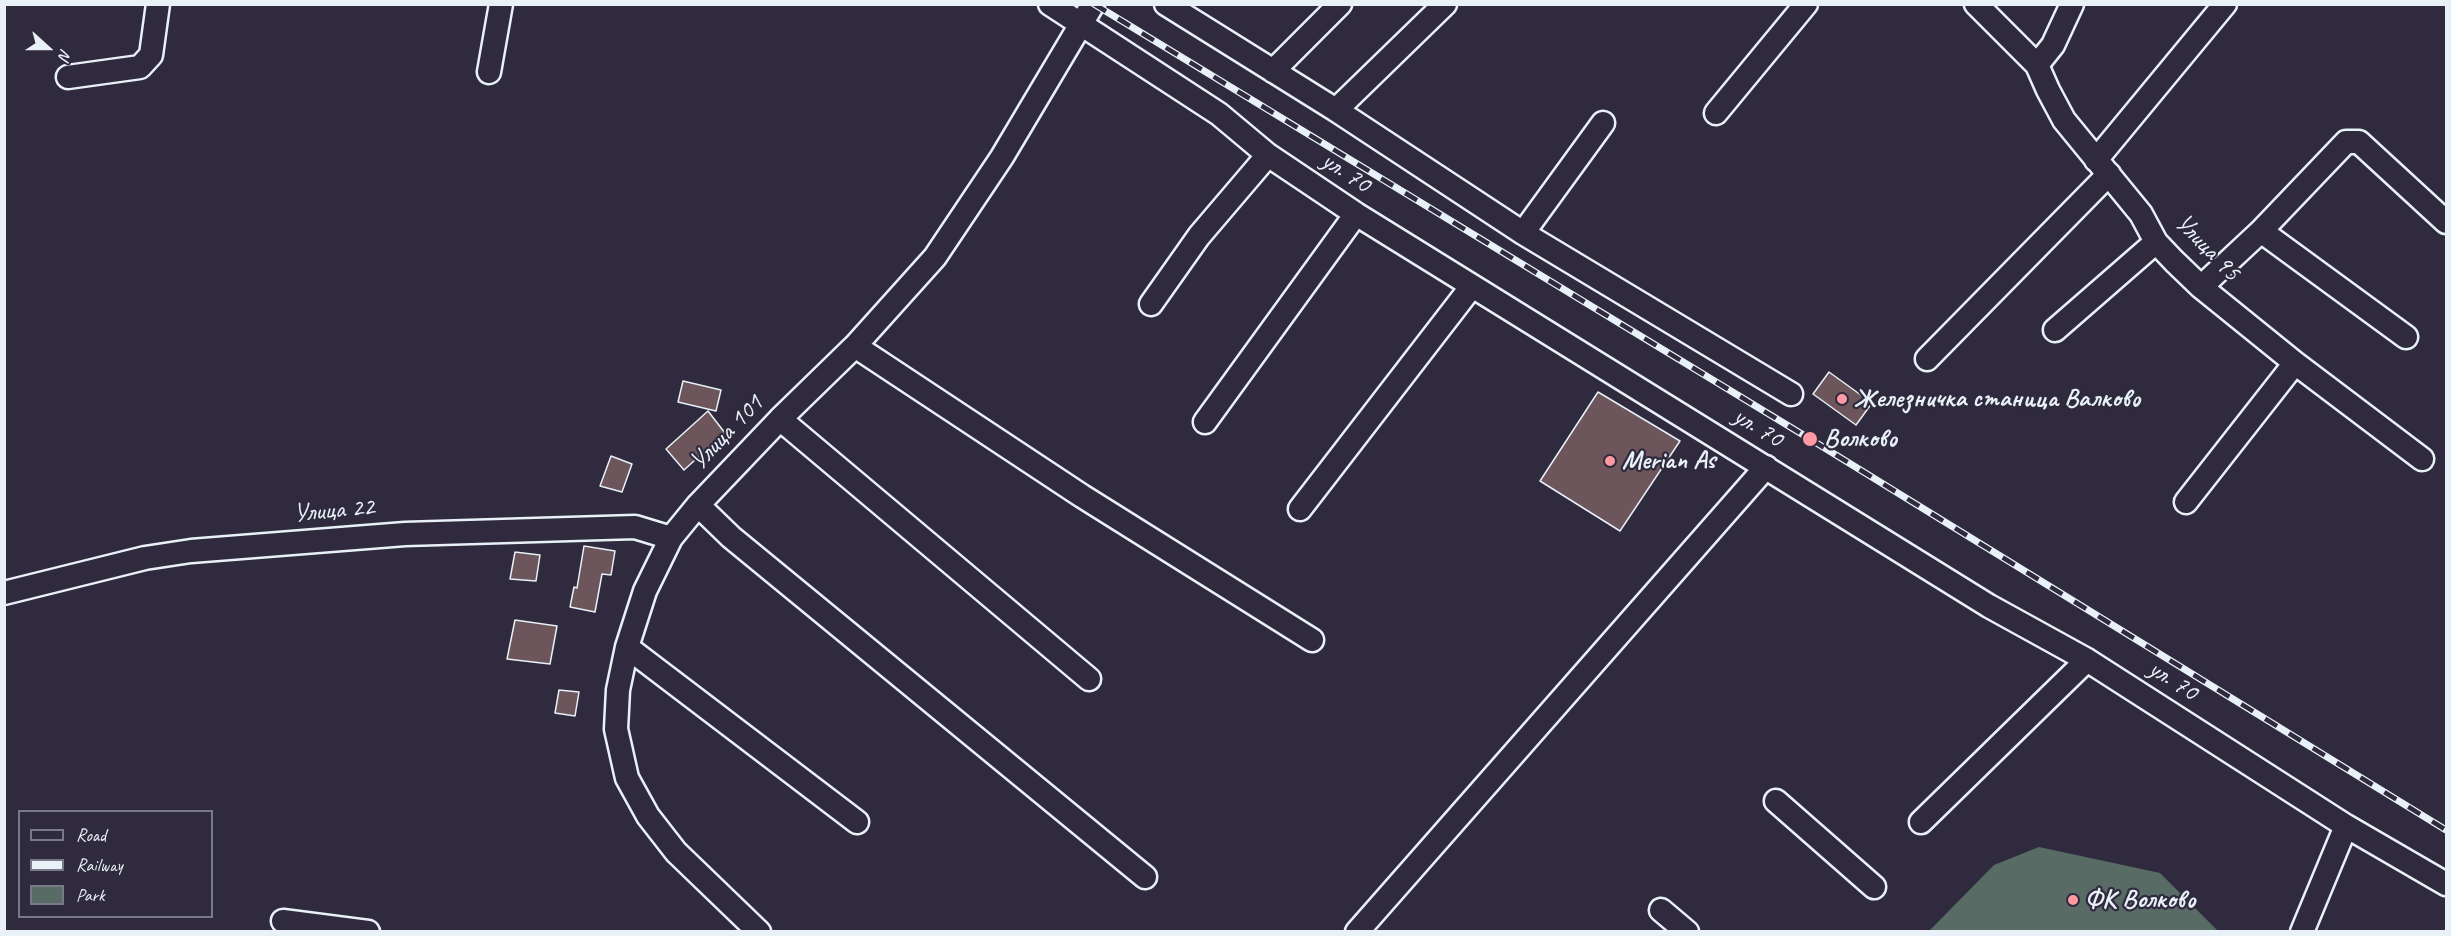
<!DOCTYPE html>
<meta charset="utf-8">
<style>
body{margin:0}
#map{position:relative;width:2451px;height:936px;overflow:hidden;background:#2f2a3d;font-family:Caveat,sans-serif}
canvas{display:block}
.frame{position:absolute;inset:0;border:6px solid #e8f1f8;pointer-events:none}
.legend{position:absolute;left:18px;top:810px;width:195px;height:108px;box-sizing:border-box;background:#2f2a3d;border:2px solid #797a88;margin:0;padding:8px 10px;list-style:none;font-size:18px;color:#e8f1f8}
.legend li{display:flex;align-items:center;gap:12px;height:30px}
.legend b{width:30px;border:2px solid #797a88}
.north{position:absolute;left:18px;top:18px;width:60px;height:60px;-webkit-text-stroke:4px #2f2a3d;paint-order:stroke;rotate:111deg;font-size:16px;font-weight:700;line-height:24px;text-align:center;color:#e8f1f8}
.north::after{content:'';display:block;margin:auto;width:21px;height:27px;background:#e8f1f8;clip-path:polygon(50% 0,100% 100%,50% 72%,0 100%)}
</style>
<div id="map">
<canvas width="2451" height="936"></canvas>
<div class="frame"></div>
<ul class="legend">
<li><b style="height:8px;background:#2f2a3d"></b>Road</li>
<li><b style="height:8px;background:#e8f1f8"></b>Railway</li>
<li><b style="height:16px;background:#586b65"></b>Park</li>
</ul>
<div class="north">N</div>
</div>
<script>
const ctx = document.querySelector('canvas').getContext('2d');
ctx.lineJoin = 'round';
function fill(path, color) { ctx.fillStyle = color; ctx.fill(path, 'evenodd'); }
const shape = rows => new Path2D(rows.map(r => 'M' + r).join(''));
function trace(path, color, width, dash) { ctx.strokeStyle = color; ctx.lineWidth = width; ctx.lineCap = dash ? 'butt' : 'round'; ctx.setLineDash(dash || []); ctx.stroke(path); }
function write(font, color, halo, rows, align = 'center') {
  ctx.font = font + ' Caveat,sans-serif'; ctx.lineWidth = 4.5; ctx.setLineDash([]); ctx.textBaseline = 'middle'; ctx.strokeStyle = halo; ctx.fillStyle = color; for (const [text, x, y, turn = 0] of rows) {
    ctx.save(); ctx.translate(x, y); ctx.rotate((+turn || 0) * Math.PI / 180); ctx.textAlign = isNaN(turn) ? turn : align; if (halo) ctx.strokeText(text, 0, 0); ctx.fillText(text, 0, 0); ctx.restore();
  }
}
fill(shape([
 [2039,847,2160,873,2218,931,1929,931,1994,865]
]), '#586b65');
const building = shape([
 [1829,372,1872,403,1856,425,1813,394,1829,372],
 [683,381,721,390,716,411,678,402,683,381],
 [1598,392,1680,441,1620,531,1540,481,1598,392],
 [708,411,725,433,684,470,666,449,708,411],
 [611,456,632,464,622,492,600,486,611,456],
 [584,546,615,551,611,575,602,574,595,612,570,607,574,587,577,588,584,546],
 [515,552,540,555,536,581,510,579,515,552],
 [515,620,557,626,550,664,507,659,515,620],
 [559,690,579,692,575,716,555,713,559,690]
]);
fill(building, '#6c555b');
trace(building, '#e8f1f8', 1.5);
const street = shape([
 [1050,4,1219,114,1268,155,1356,214,1989,606,2087,660,2346,826,2302,932],
 [1166,4,1336,110,1523,233,1791,394],
 [1976,4,2037,65,2048,90,2064,120,2141,214,2156,242,2174,261,2201,287,2295,363,2422,459],
 [2037,65,2053,45,2072,4],
 [1273,71,1340,4],
 [489,72,501,4],
 [68,77,140,67,151,55,158,4],
 [1336,110,1445,4],
 [1716,113,1806,4],
 [2096,160,2225,4],
 [2261,231,2406,337],
 [1523,233,1603,123],
 [2201,287,2261,231,2346,142,2359,142,2446,222],
 [1151,304,1199,236,1268,155],
 [2055,330,2156,242],
 [855,346,1082,496,1312,640],
 [1927,359,2109,174],
 [780,419,1089,679],
 [1205,422,1356,214],
 [2186,502,2295,363],
 [698,505,731,537,1145,877],
 [1300,509,1472,286],
 [4,593,145,558,191,551,405,534,635,527,671,538],
 [627,647,857,822],
 [1776,801,1874,887],
 [1921,822,2087,660],
 [2346,826,2446,884],
 [1661,910,1687,932],
 [283,921,368,932],
 [759,932,676,852,648,816,627,778,616,729,618,690,627,647,645,591,671,538,698,505,780,419,855,346,935,257,1002,157,1093,4],
 [1357,932,1766,467]
]);
trace(street, '#e8f1f8', 27);
trace(street, '#2f2a3d', 22);
const rail = shape([
 [1094,4,1810,439,2446,830]
]);
trace(rail, '#e8f1f8', 7);
trace(rail, '#2f2a3d', 4.5, [14]);
for (const [x, y, r, color] of [
 [1842,399,6,"#ff9aa2"],
 [1810,439,8,"#ff9aa2"],
 [1610,461,6,"#ff9aa2"],
 [2073,900,6,"#ff9aa2"]
]) { const dot = new Path2D(); dot.arc(x, y, r, 0, 2 * Math.PI); ctx.fillStyle = color; ctx.fill(dot); trace(dot, '#2f2a3d', 2); }
write('26px', '#e8f1f8', '#2f2a3d', [
 ["ул. 70",1346,173,34],
 ["Улица 95",2207,248,46],
 ["ул. 70",1758,428,32],
 ["Улица 101",727,433,-46],
 ["Улица 22",334,511,-5],
 ["ул. 70",2173,681,33]
]);
write('bold 26px', '#e8f1f8', '#2f2a3d', [
 ["Железничка станица Валково",1854,399],
 ["Волково",1824,439],
 ["Merian As",1622,461],
 ["ФК Волково",2085,900]
], 'left');
</script>
